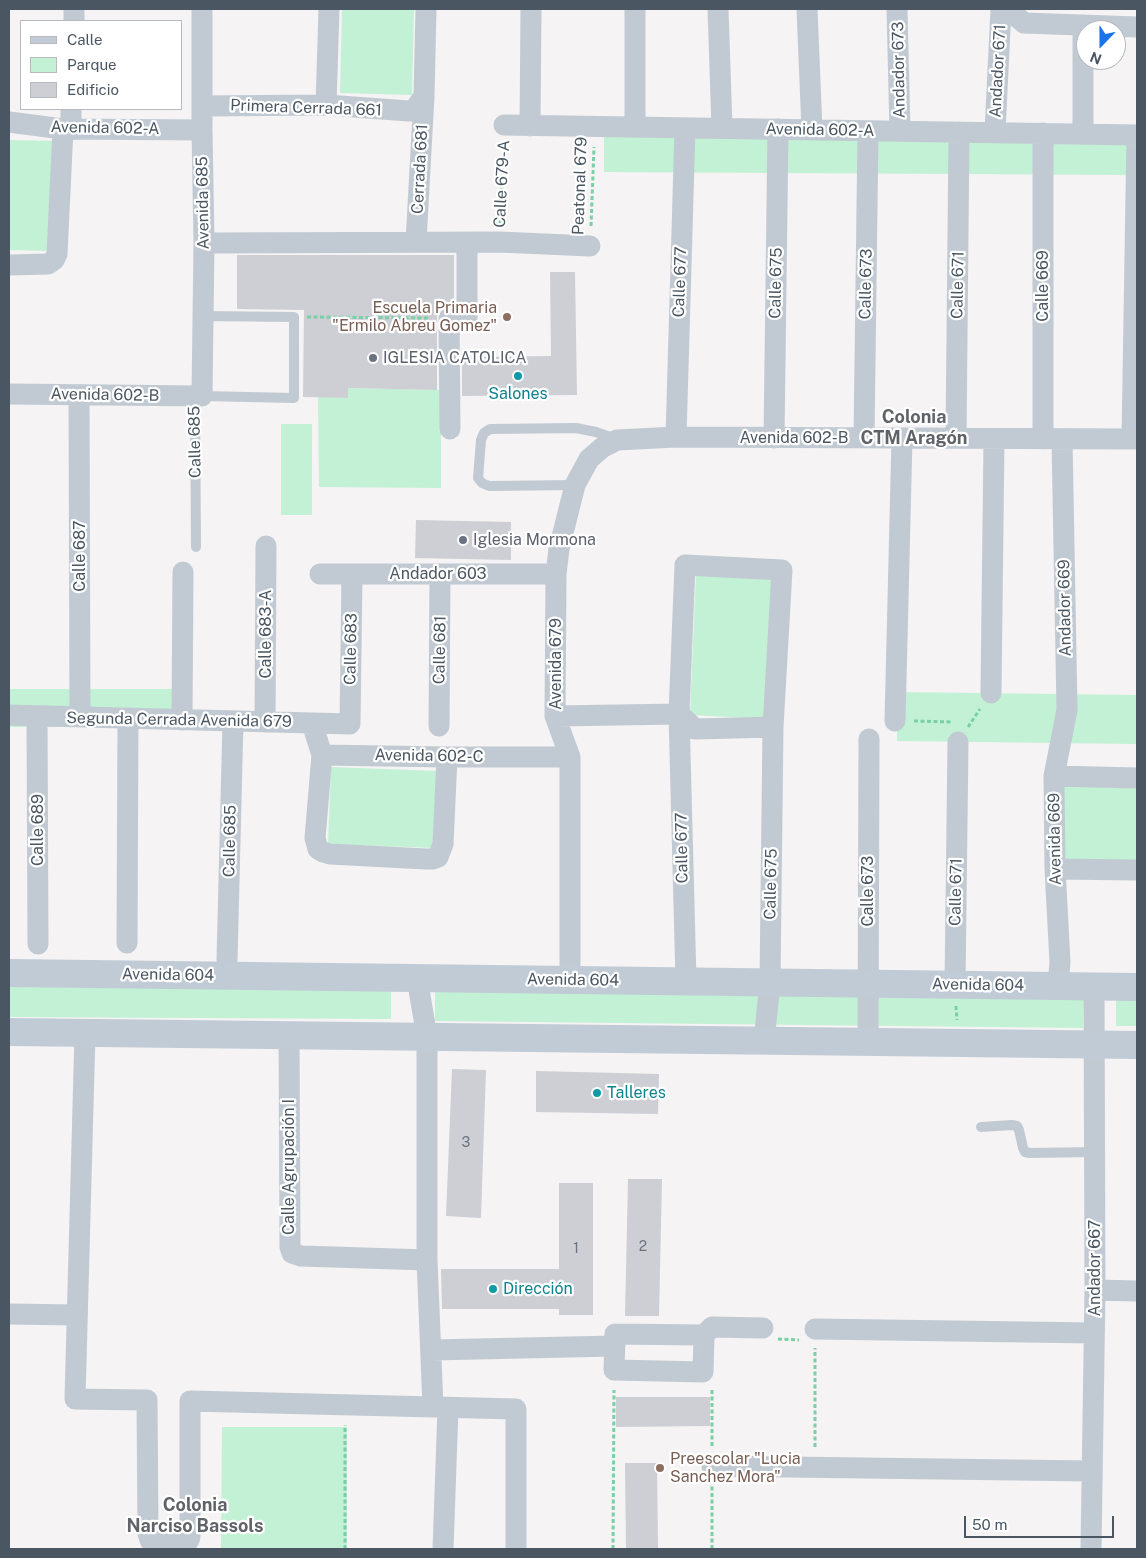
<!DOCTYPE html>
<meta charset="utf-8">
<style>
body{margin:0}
#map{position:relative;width:1146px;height:1558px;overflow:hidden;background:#f5f3f3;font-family:"Public Sans",sans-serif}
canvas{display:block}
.frame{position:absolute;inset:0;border:10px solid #4a5661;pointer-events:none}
.legend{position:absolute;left:20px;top:20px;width:162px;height:90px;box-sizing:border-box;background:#fff;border:1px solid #b7bbc0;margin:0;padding:6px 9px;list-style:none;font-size:15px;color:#4a5661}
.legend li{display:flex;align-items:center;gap:10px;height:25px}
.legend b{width:25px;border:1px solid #b7bbc0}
.north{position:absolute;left:1076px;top:20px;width:50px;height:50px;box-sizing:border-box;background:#fff;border:1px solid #b7bbc0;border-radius:50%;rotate:202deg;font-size:14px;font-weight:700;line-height:20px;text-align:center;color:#4a5661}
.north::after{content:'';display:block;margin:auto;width:18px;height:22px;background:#1a73e8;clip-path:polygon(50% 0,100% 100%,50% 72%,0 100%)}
.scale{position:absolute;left:964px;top:1516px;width:150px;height:22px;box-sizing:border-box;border:2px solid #4a5661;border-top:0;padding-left:6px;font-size:15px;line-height:18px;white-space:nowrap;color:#4a5661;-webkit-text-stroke:4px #fff;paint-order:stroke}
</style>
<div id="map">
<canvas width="1146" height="1558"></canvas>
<div class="frame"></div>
<ul class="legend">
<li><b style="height:6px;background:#c1cbd6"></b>Calle</li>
<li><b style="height:14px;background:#c3f1d5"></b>Parque</li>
<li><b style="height:14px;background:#cdcfd5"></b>Edificio</li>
</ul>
<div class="north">N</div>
<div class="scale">50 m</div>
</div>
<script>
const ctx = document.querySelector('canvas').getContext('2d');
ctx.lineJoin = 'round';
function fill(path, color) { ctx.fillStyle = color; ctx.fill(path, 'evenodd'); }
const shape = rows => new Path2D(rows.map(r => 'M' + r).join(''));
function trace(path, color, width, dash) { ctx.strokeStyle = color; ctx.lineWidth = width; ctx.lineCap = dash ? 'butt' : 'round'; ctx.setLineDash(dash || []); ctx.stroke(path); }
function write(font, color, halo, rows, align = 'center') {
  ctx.font = font + ' "Public Sans",sans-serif'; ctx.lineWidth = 4.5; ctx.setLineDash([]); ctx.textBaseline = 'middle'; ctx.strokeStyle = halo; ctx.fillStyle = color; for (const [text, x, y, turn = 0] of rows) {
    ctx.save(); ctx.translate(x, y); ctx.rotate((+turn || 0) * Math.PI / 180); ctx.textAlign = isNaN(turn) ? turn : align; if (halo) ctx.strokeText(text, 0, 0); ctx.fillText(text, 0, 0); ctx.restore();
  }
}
fill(shape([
 [342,9,414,9,412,95,340,93],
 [604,132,1130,135,1130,175,604,172],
 [9,140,53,141,51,251,9,250],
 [348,388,441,390,441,488,319,487,318,397,348,398],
 [281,424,312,424,312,515,281,515],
 [696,575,774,580,769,719,690,715],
 [9,689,175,689,175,727,9,727],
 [897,692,1137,695,1137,744,897,741],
 [331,767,438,771,435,848,328,844],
 [1061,781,1137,783,1137,864,1060,863],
 [9,982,391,985,391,1019,9,1017],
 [435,989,1084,996,1083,1028,435,1021],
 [1116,997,1137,997,1137,1026,1116,1026],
 [222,1427,347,1427,347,1549,221,1549]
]), '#c3f1d5');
fill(shape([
 [237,255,454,255,454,306,443,307,438,312,437,318,437,390,348,388,348,398,303,397,304,310,237,309],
 [550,272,575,272,577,395,462,396,462,357,551,356],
 [416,520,511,522,511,560,415,558],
 [452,1069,486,1070,481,1218,446,1216],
 [536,1071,659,1074,658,1114,536,1112],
 [628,1179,662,1179,659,1316,625,1316],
 [559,1183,593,1183,593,1315,559,1315,559,1309,442,1309,441,1269,559,1269],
 [616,1397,710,1397,710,1426,616,1427],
 [625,1463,657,1463,658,1549,626,1549]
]), '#cdcfd5');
trace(shape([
 [500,224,504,145],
 [591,226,594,147],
 [307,317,429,318],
 [914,721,953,722],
 [968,727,980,709],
 [956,1006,957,1020],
 [778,1339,799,1340],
 [712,1390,712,1447],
 [815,1447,815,1348],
 [345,1549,345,1425],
 [613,1549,614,1390],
 [712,1549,712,1485]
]), '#7ad0a6', 3, [4, 2.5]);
trace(shape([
 [195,396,196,547],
 [202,396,294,398,294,317,203,316],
 [575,485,489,486,482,483,478,478,481,440,484,433,490,429,576,428,596,432,616,439],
 [981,1127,1012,1125,1017,1126,1019,1130,1023,1148,1025,1152,1030,1153,1095,1152]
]), '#c1cad2', 10);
trace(shape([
 [635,9,635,127],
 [718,9,722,128],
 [807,9,812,130],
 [897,9,900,131],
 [1008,9,1024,23,1137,27],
 [74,21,74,9],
 [326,105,329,9],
 [202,106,326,105,409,111,414,110,424,96,426,9],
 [9,122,63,129,202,130],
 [504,125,1137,135,1132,439],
 [530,126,531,9],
 [71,129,71,109],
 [995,132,1001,9],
 [1083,134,1083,25],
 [416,242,424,96],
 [204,243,499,242,590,246],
 [9,265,48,264,54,260,57,254,63,129],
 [9,394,202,396,204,243,202,130,202,9],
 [79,395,80,717],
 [450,429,449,318,467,319,467,243],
 [676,437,685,128],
 [774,438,778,129],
 [864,438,868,131],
 [956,438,959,132],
 [1043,439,1043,133],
 [320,574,556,574],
 [991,693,994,439],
 [679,714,695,729,773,727],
 [9,715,350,724,352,574],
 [37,716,38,944],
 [555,716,679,714],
 [182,720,183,572],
 [895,721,902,438],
 [265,722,266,546],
 [312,723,322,755,447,757,570,757],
 [439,726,440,574],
 [322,755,315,838,318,849,323,852,330,854,426,859,433,859,438,857,443,844,447,757],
 [1054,776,1067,710,1062,439],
 [1055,869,1137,870],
 [127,943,128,718],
 [227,961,233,721],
 [417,978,427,1037,427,1260,433,1407],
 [570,980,570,757,555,716,556,574,559,549,575,485,589,459,603,447,617,440,676,437,1137,439],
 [686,981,679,714,685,565,782,570,773,727,770,982,764,1041],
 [955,985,958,742],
 [1058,986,1060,962,1055,869,1054,776,1137,778],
 [85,1033,75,1399,147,1400,148,1533,150,1540,158,1543,184,1543,189,1540,190,1537,190,1401,516,1409,516,1549],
 [289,1035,290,1247,292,1253,301,1256,427,1260],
 [868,1042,869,739],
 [1095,1290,1137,1291],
 [9,1314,77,1315],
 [815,1329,1094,1333],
 [615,1334,704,1335,703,1372,614,1370,615,1334],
 [704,1335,712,1327,763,1328],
 [431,1350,615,1346],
 [712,1466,1091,1471],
 [443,1549,448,1408],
 [1091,1549,1095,1290,1094,987]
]), '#c1cad2', 21);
trace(shape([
 [9,973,1137,987],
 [9,1032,1137,1045]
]), '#c1cbd6', 28);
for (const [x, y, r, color] of [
 [507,317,5,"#8d6e63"],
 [373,358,5,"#6b7280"],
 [518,376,5,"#0f9aa8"],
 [463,540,5,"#6b7280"],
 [597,1093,5,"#0f9aa8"],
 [493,1289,5,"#0f9aa8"],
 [660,1468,5,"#8d6e63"]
]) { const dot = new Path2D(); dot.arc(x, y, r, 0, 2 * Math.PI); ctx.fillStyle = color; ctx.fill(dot); trace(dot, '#fff', 2); }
write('14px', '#6b747e', null, [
 ["3",466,1143],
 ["2",643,1247],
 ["1",576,1249]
]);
write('16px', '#4a5661', '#fff', [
 ["Andador 673",899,70,-91],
 ["Andador 671",998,71,-87],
 ["Primera Cerrada 661",306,108,2],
 ["Avenida 602-A",105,128,1],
 ["Avenida 602-A",820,130,1],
 ["Cerrada 681",420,169,-87],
 ["Calle 679-A",502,184,-87],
 ["Peatonal 679",580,186,-88],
 ["Avenida 685",203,203,-91],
 ["Calle 677",680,282,-88],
 ["Calle 675",776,283,-89],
 ["Calle 673",866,284,-89],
 ["Calle 671",958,285,-89],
 ["Calle 669",1043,286,-90],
 ["Avenida 602-B",105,395,1],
 ["Avenida 602-B",794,438],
 ["Calle 685",195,442,-91],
 ["Calle 687",80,556,-90],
 ["Andador 603",438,574],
 ["Andador 669",1065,608,-91],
 ["Calle 683-A",266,634,-90],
 ["Calle 683",351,649,-89],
 ["Calle 681",440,650,-89],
 ["Avenida 679",556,664,-90],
 ["Segunda Cerrada Avenida 679",179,720,1],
 ["Avenida 602-C",429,756,1],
 ["Calle 689",38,830,-90],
 ["Avenida 669",1055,839,-91],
 ["Calle 685",230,841,-89],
 ["Calle 677",682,848,-91],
 ["Calle 675",771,884,-89],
 ["Calle 673",868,891,-90],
 ["Calle 671",956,892,-89],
 ["Avenida 604",168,975,1],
 ["Avenida 604",573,980,1],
 ["Avenida 604",978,985,1],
 ["Calle Agrupación I",289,1167,-90],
 ["Andador 667",1095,1268,-90]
]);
write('16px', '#785e54', '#fff', [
 ["Escuela Primaria",497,308],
 ["\"Ermilo Abreu Gomez\"",497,326],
 ["Preescolar \"Lucia",670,1459,"left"],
 ["Sanchez Mora\"",670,1477,"left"]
], 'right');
write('16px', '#5b616d', '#fff', [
 ["IGLESIA CATOLICA",383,358],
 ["Iglesia Mormona",473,540]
], 'left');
write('16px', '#0d838f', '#fff', [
 ["Salones",518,394,"center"],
 ["Talleres",607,1093],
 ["Dirección",503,1289]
], 'left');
write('bold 18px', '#5f6368', '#fff', [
 ["Colonia",914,417],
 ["CTM Aragón",914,438],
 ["Colonia",195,1505],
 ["Narciso Bassols",195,1526]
]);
</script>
